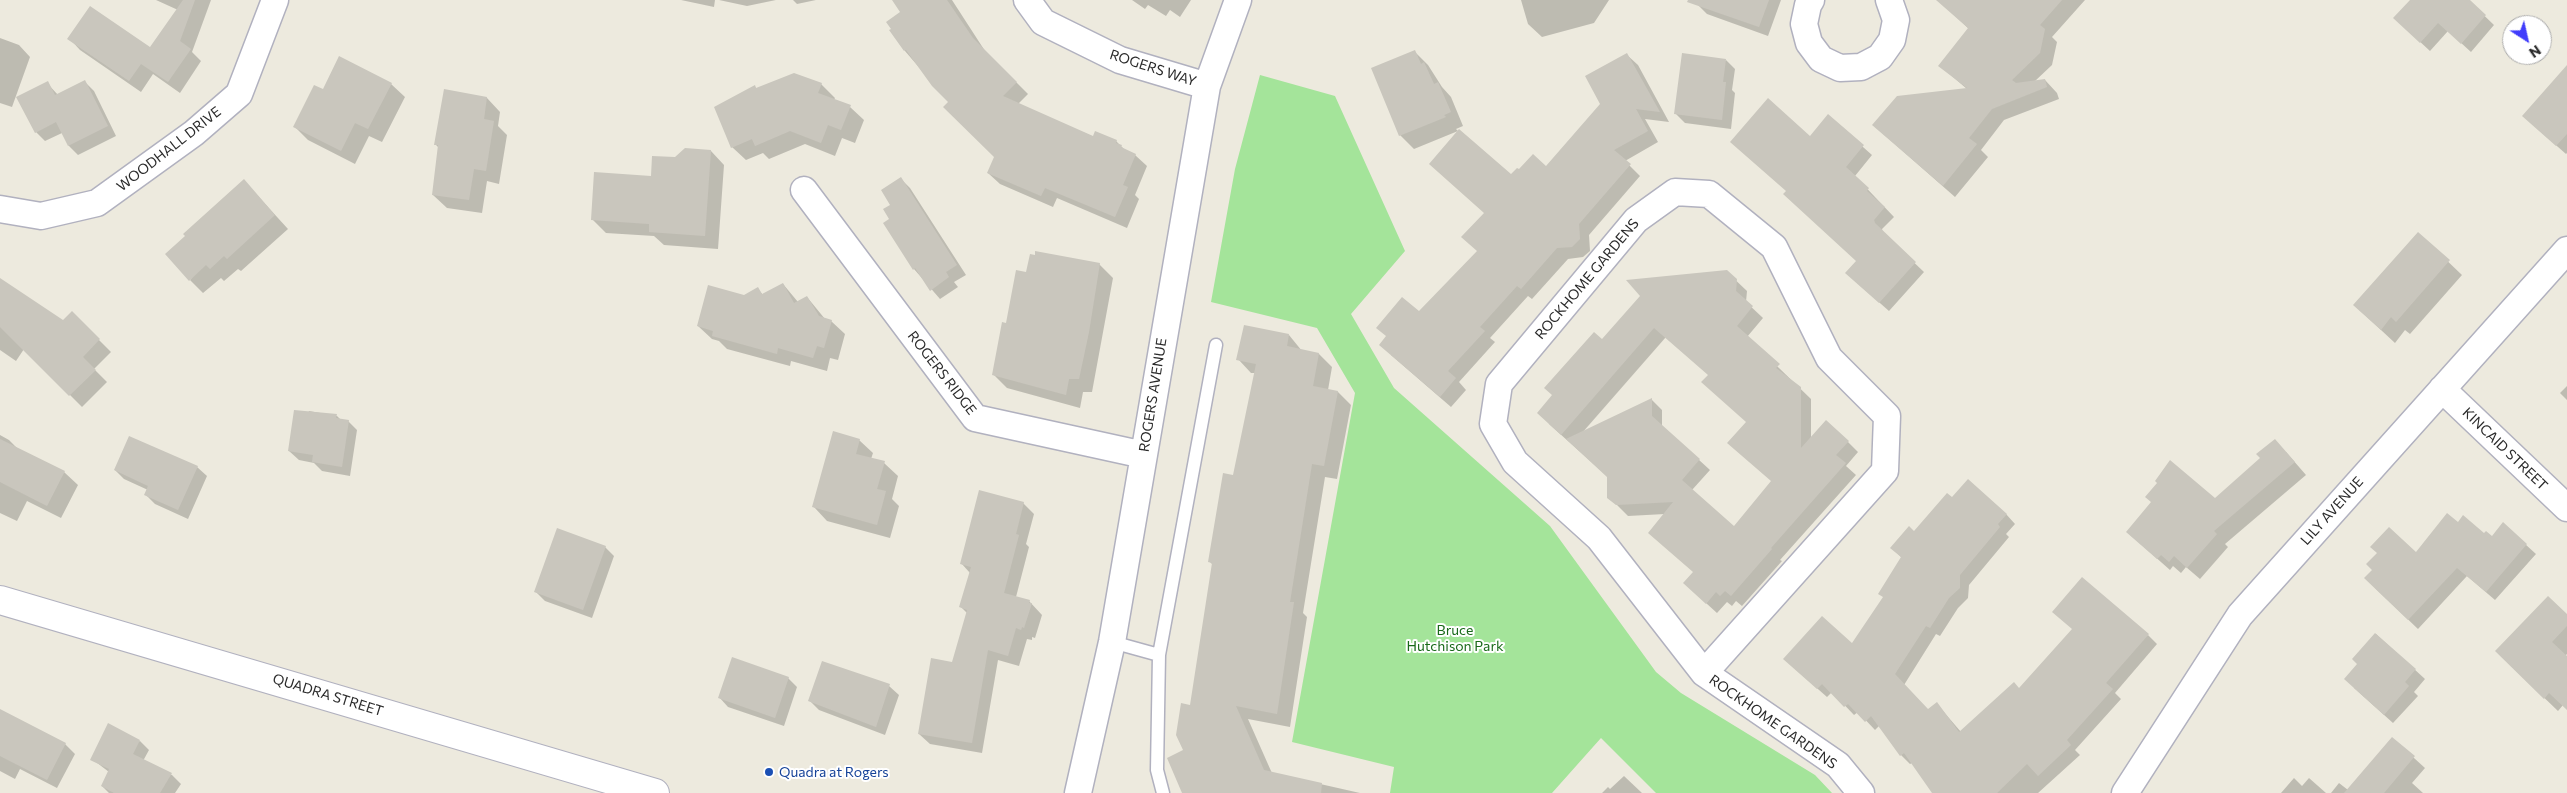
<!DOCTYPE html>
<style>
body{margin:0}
#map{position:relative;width:2567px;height:793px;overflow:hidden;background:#edeade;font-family:Commissioner,sans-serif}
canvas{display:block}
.north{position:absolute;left:2502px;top:15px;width:50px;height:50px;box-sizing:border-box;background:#fff;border:1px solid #aaa;border-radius:50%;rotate:145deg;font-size:14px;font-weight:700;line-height:20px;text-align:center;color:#2b2b2b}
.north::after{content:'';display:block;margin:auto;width:18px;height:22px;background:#413dfb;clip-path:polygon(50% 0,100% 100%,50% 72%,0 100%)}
</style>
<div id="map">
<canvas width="2567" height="793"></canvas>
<div class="north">N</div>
</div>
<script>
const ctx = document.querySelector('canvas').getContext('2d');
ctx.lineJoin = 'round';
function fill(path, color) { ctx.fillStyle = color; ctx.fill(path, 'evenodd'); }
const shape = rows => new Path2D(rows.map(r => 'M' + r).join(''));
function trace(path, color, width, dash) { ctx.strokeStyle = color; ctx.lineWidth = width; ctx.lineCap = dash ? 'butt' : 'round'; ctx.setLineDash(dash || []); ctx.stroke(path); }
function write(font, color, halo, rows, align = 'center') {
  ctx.font = font + ' Commissioner,sans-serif'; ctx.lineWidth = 4; ctx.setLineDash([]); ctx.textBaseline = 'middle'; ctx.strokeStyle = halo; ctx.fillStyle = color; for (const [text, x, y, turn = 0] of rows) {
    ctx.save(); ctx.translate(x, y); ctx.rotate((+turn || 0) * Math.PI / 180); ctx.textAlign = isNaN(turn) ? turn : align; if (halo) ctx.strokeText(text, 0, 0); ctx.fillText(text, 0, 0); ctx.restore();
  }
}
fill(shape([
 [1260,75,1335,96,1405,251,1351,314,1394,388,1550,526,1656,672,1681,693,1815,775,1832,793,1656,793,1601,738,1552,793,1390,793,1394,767,1292,742,1355,393,1317,328,1211,302,1235,169]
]), '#a4e49a');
fill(shape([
 [156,0,211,0,192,52,201,61,180,93,153,74,141,92,80,50,69,38,151,49,178,10],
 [681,0,715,0,714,7],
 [719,0,776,0,747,6],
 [793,0,816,0,797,4],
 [896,0,952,0,985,51,1028,94,1018,104,1094,137,1116,141,1126,151,1135,155,1147,166,1135,195,1139,199,1127,228,1057,198,1053,207,1000,184,988,173,995,156,905,51,902,12],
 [1132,0,1191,0,1180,17,1170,10,1166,16,1148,5,1145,9],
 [1521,0,1609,0,1594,23,1542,37,1528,24],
 [1700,0,1781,0,1768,36,1707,14,1698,5],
 [1943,0,2085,0,2052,37,2057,42,2052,65,2034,82,2045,80,2057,93,2059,99,2004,120,1981,150,1988,157,1955,197,1873,125,1967,89,1940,66,1969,29,1953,14],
 [2411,0,2468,0,2494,25,2471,52,2448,31,2430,51,2404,27],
 [0,38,19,45,30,57,12,107,0,103],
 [1414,51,1428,65,1442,87,1451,97,1463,126,1456,129,1458,131,1414,149,1400,135],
 [1627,55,1638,65,1669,122,1645,119,1658,142,1625,161,1640,176,1589,235,1590,251,1583,257,1568,259,1532,299,1528,296,1490,338,1495,342,1459,382,1466,390,1451,407,1391,355,1478,252,1485,214,1511,176,1546,168,1602,104],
 [1726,60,1735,69,1732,90,1735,93,1731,129,1685,123,1676,114],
 [2567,67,2567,153,2566,154,2533,125],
 [85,82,94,91,116,136,78,155,69,146,62,133,45,141,36,132,47,83,58,95],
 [391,84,405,97,382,142,369,136,355,164,308,140,294,126],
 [821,84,835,98,834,100,850,107,864,120,855,143,842,138,835,156,805,144,769,159,763,153,746,160,732,147,755,87,757,89],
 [445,91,487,98,500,112,498,126,507,135,499,184,487,181,482,213,447,208,433,195,439,148,435,144],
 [1828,116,1872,155,1855,176,1894,217,1882,229,1883,233,1924,272,1889,311,1856,282,1857,261,1810,137],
 [686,150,711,151,724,165,718,249,664,245,654,236,606,233,592,219,652,177],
 [901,179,910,188,966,275,954,282,958,287,940,299,914,269,891,219,892,205],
 [257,195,288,229,241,271,238,269,224,281,221,278,203,293,190,280],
 [2418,233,2462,275,2410,334,2405,330,2395,343,2354,305],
 [1099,264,1113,278,1092,392,1083,392,1080,408,1007,388,994,375,1007,324,1027,274],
 [1727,272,1747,291,1746,302,1763,318,1747,337,1811,399,1811,438,1848,442,1858,452,1846,466,1856,475,1780,560,1782,561,1742,606,1736,601,1732,606,1727,602,1717,613,1696,594,1694,573,1665,514,1628,516,1609,497,1608,477,1549,424,1602,341],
 [1666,337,1709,375,1747,422,1772,482,1734,527,1692,490,1710,470,1662,426,1662,410,1652,400,1582,433],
 [0,279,63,322,72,313,111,352,94,369,107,382,82,407,24,349,16,361,0,350],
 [783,284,798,302,807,297,825,319,831,321,845,334,838,360,830,358,827,371,791,361,790,366,727,349,719,341,712,339,698,326,758,289,763,295],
 [1289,335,1302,351,1319,354,1332,367,1328,390,1338,392,1351,405,1337,479,1325,477,1303,613,1307,617,1290,727,1248,719,1275,780,1276,774,1360,793,1183,793,1184,751,1213,565,1210,562,1234,476,1255,373,1251,373,1238,359],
 [2567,386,2567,400,2560,393],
 [309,411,337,416,341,420,348,421,357,430,350,476,322,471,314,463,299,460,289,451],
 [0,435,9,440,19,450,64,472,78,485,61,518,27,501,17,521,0,513],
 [859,440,873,453,871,459,884,463,898,476,892,499,899,506,890,538,827,521,814,507],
 [2286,452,2306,475,2225,544,2228,547,2200,579,2186,567,2181,573,2173,566,2170,570,2127,532,2215,499],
 [197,467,207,476,188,519,155,504,146,495,148,490,124,479,115,470],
 [1952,499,2006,514,2015,524,2006,534,2009,537,1969,585,1968,598,1958,608,1940,636,1936,634,1904,685,1928,710,1937,704,1961,732,2020,689,2148,635,2157,644,2115,693,2121,699,2075,750,2080,755,2038,793,1934,793,1912,763,1910,764,1901,755,1879,726,1875,730,1858,712,1854,715,1832,692,1827,697,1794,668,1852,645,1884,597,1902,558,1892,548,1915,533],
 [1023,503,1034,514,1026,544,1029,547,1016,597,1029,601,1042,615,1035,638,1032,637,1032,640,1027,639,1019,666,998,660,982,753,930,744,919,734,953,663,967,613,961,607,970,573,961,563],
 [2458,524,2492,538,2503,524,2536,554,2495,600,2467,576,2418,629,2375,588],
 [605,547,614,556,592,618,545,601,536,592],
 [2567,616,2567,654,2565,656,2567,658,2567,709,2563,705,2558,711,2510,665],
 [2376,634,2425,679,2414,692,2418,696,2393,723,2354,688,2358,664],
 [788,678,797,687,784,726,728,707,719,697],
 [889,686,899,695,885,735,819,710,810,701],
 [6,714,65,744,75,754,57,788,20,769,15,779,0,771,0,726],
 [2392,738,2425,768,2412,783,2423,793,2331,793,2339,783,2348,790],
 [140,741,149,750,143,761,172,775,181,784,175,793,109,793,102,786,109,772,92,759],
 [1624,776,1642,793,1602,793,1608,787,1610,789],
 [2294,778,2302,786,2309,778,2326,793,2281,793]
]), '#0003');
fill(shape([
 [183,0,195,0,180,41,191,49,168,82,141,64,129,81,67,39,90,6,150,47],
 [892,0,947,0,973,38,1017,82,1003,96,1093,136,1095,131,1117,140,1116,143,1122,145,1121,147,1136,154,1123,185,1128,187,1115,217,1045,188,1041,196,987,173,994,157,943,107,948,102,932,86,906,50,904,51,889,30,891,29,886,22,900,12],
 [1688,0,1769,0,1759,27,1687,2],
 [1936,0,2062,0,2040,25,2045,29,2040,53,2012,80,2016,83,2045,79,2047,87,1992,109,1969,138,1977,144,1943,186,1872,125,1897,96,1967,88,1938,66,1968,28],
 [2410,0,2470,0,2486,15,2461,44,2438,23,2420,43,2393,18],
 [1415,50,1421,64,1424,62,1434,84,1438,82,1451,112,1444,115,1446,117,1399,136,1371,68],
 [1627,53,1660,112,1636,109,1648,131,1614,150,1631,164,1579,224,1580,239,1572,247,1557,248,1521,289,1517,286,1480,327,1485,331,1448,371,1456,378,1440,397,1379,345,1386,336,1376,328,1402,297,1419,311,1477,251,1461,237,1484,213,1429,164,1459,129,1511,174,1517,168,1519,169,1533,154,1546,166,1600,104,1585,76],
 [1682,53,1726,59,1723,82,1726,82,1722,120,1674,114],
 [339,56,392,83,368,129,355,123,341,151,293,127,314,85,323,89],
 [2567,65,2567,134,2556,146,2522,116],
 [794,73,822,83,818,93,851,105,841,130,828,125,821,143,790,131,755,146,752,139,731,148,714,107,755,85,756,88],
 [85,80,108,126,68,146,56,122,35,133,16,97,48,81,55,95],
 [444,89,487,97,484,119,494,121,486,171,474,169,469,200,432,195,438,145,434,145],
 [1768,98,1810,136,1828,114,1864,145,1846,167,1869,188,1867,191,1885,207,1874,220,1875,223,1916,262,1879,303,1845,273,1856,261,1783,194,1786,191,1730,142],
 [685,148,711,150,705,236,649,232,649,224,591,220,594,172,651,176,652,156,675,157],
 [901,177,957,265,946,272,949,277,930,291,915,268,913,270,883,223,889,219,883,209,890,205,881,190],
 [244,179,275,215,227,259,224,256,210,269,206,265,189,281,165,254,185,236,183,234],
 [2418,232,2450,260,2396,322,2391,317,2381,330,2353,305],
 [1035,251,1100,263,1089,332,1079,379,1069,379,1066,395,992,375,1002,322,1006,323,1016,270,1026,272,1030,254,1035,255],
 [1727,270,1737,279,1736,291,1753,306,1737,326,1780,364,1776,368,1801,387,1801,448,1826,420,1849,441,1836,455,1846,463,1771,548,1772,549,1731,596,1725,591,1720,596,1716,592,1706,604,1683,583,1693,572,1648,533,1673,502,1616,505,1607,498,1607,477,1566,439,1652,398,1652,416,1700,459,1682,480,1734,526,1771,481,1727,443,1746,422,1701,382,1708,375,1654,328,1561,435,1537,413,1552,395,1544,388,1594,332,1602,339,1640,296,1626,280],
 [0,278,63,320,72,311,100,339,83,357,96,370,69,396,0,327],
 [783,283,794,303,807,296,819,316,832,320,824,348,817,346,813,358,778,348,777,354,712,336,713,331,697,326,708,285,744,295,758,287,762,294],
 [1244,325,1289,334,1287,346,1319,353,1313,386,1338,391,1324,466,1312,464,1290,602,1294,602,1277,714,1236,706,1264,770,1322,783,1321,793,1182,793,1167,758,1183,750,1176,735,1181,703,1190,705,1212,563,1208,562,1223,473,1233,475,1256,364,1236,360],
 [294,410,337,414,336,418,349,420,342,467,312,462,313,455,288,451],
 [833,431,860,439,856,454,885,461,877,489,886,491,877,525,812,507],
 [129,436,198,466,178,510,144,495,148,486,114,470],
 [0,439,65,471,47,506,0,482],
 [2275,439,2295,462,2214,531,2217,534,2187,568,2174,556,2169,562,2161,555,2157,559,2126,532,2151,502,2145,497,2157,483,2155,481,2170,460,2215,498,2260,458,2256,454],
 [1968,479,2007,514,1998,524,2000,527,1960,575,1960,588,1949,598,1930,628,1926,626,1895,674,1928,709,1937,702,1959,732,2014,682,2019,688,2072,629,2052,612,2082,577,2149,634,2106,683,2113,689,2067,740,2071,745,2038,776,2027,764,1997,793,1932,793,1904,753,1900,756,1871,716,1865,722,1848,704,1844,707,1822,684,1817,689,1783,659,1822,616,1852,643,1883,597,1878,594,1901,557,1890,548,1909,526,1914,531,1947,493,1952,497],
 [979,490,1024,502,1016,534,1019,535,1004,593,1030,600,1029,603,1032,603,1024,628,1022,627,1021,630,1016,628,1008,656,988,650,972,743,918,734,931,658,952,662,967,610,959,607,971,567,960,564],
 [2447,513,2458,522,2463,515,2484,533,2486,531,2492,536,2503,522,2527,544,2486,592,2457,568,2408,620,2364,578,2372,570,2366,564,2377,553,2370,547,2389,527,2416,552],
 [557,528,606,546,583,610,534,592],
 [2548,596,2567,614,2567,626,2552,642,2567,656,2567,710,2549,693,2544,699,2495,651],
 [2375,633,2416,669,2405,682,2409,686,2384,715,2344,679,2357,664,2352,659],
 [732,657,789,677,775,718,718,698],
 [822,661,890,684,876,727,808,701],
 [0,709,66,743,47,780,0,756],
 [108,723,140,740,133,754,172,773,160,793,114,793,101,786,109,769,90,760],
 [2392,737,2415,756,2384,793,2344,793]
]), '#c9c6bd');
const service = shape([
 [1112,642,1159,655],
 [1163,793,1157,770,1159,655,1216,345]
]);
const minor = shape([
 [1027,0,1043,22,1120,60,1207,86],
 [1811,0,1808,5,1804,24,1809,43,1821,59,1840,68,1861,67,1880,57,1892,40,1896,20,1889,0],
 [804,190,975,418,1144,455],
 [0,209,41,216,97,203,194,133,239,94,275,0],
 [2442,389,2567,508],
 [1704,673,1885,471,1887,416,1829,358,1774,247,1709,194,1675,192,1636,220,1499,384,1493,424,1515,462,1599,538,1704,673,1838,765,1861,793],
 [1078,793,1112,642,1207,86,1238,0],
 [2125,793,2240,615,2567,250]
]);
const secondary = shape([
 [0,600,655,793]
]);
trace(service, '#b1b1bf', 15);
trace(minor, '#b1b1bf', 29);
trace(secondary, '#b1b1bf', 30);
trace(service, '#fff', 12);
trace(minor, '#fff', 26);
trace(secondary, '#fff', 28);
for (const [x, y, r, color] of [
 [769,772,5,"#1a4fb4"]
]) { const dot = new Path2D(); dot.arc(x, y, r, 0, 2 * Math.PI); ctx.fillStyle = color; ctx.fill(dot); trace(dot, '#fff', 2); }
write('14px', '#2b2b2b', '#fff', [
 ["ROGERS WAY",1153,68,18],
 ["WOODHALL DRIVE",169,149,-38],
 ["ROCKHOME GARDENS",1587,279,-50],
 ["ROGERS RIDGE",942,373,52],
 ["ROGERS AVENUE",1153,395,-81],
 ["KINCAID STREET",2505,449,44],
 ["LILY AVENUE",2332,511,-48],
 ["QUADRA STREET",328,695,17],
 ["ROCKHOME GARDENS",1773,722,35]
]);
write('14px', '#1a6a1a', '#fff', [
 ["Bruce",1455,630],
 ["Hutchison Park",1455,646]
]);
write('14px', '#164399', '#fff', [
 ["Quadra at Rogers",779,772]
], 'left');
</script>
